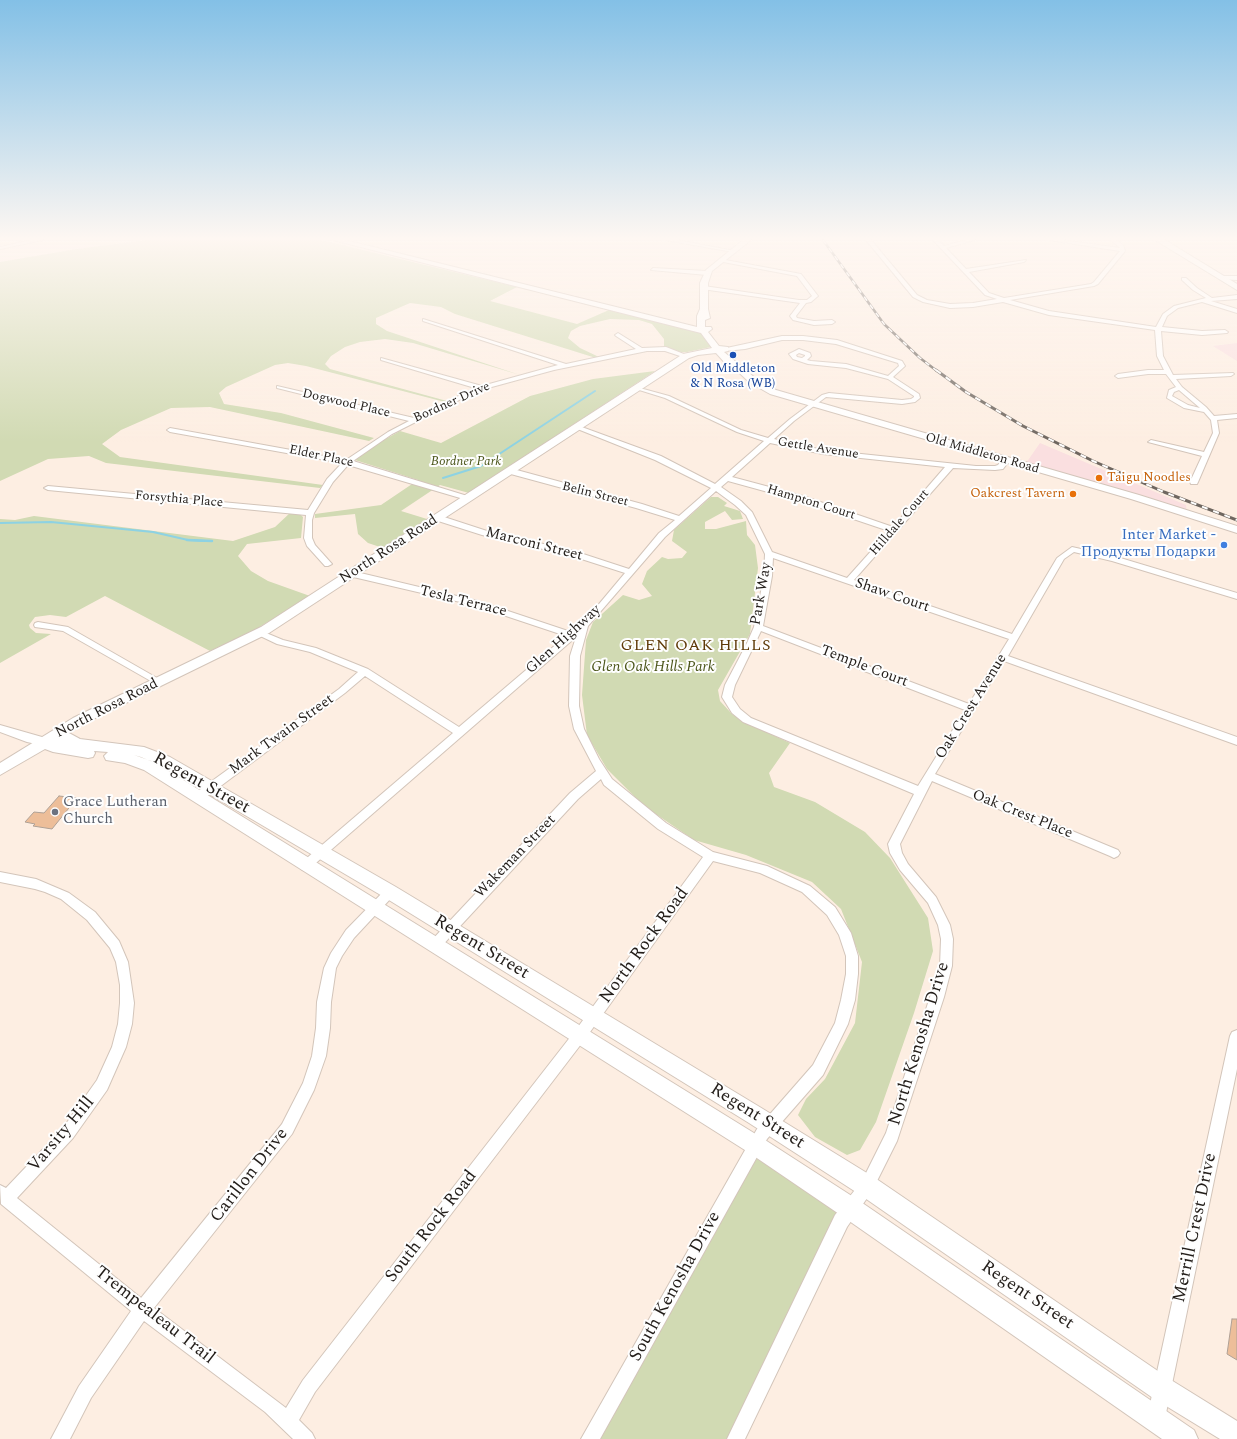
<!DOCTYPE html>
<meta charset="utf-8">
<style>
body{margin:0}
canvas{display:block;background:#fdeee2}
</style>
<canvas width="1237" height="1439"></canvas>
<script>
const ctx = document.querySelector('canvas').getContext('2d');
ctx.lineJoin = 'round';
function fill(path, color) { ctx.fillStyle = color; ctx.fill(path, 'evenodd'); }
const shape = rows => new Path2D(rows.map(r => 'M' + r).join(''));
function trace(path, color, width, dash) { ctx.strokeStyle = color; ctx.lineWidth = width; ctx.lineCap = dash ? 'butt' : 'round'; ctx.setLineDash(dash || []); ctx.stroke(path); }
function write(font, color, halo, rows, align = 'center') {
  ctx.font = font + ' Spectral,serif'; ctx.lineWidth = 4; ctx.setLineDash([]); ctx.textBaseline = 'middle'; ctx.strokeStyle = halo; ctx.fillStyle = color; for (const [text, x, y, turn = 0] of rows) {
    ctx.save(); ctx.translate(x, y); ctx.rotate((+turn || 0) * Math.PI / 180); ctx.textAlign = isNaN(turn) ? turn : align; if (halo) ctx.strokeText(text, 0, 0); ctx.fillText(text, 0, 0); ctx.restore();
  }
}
fill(shape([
 [1237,343,1237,361,1213,346],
 [1040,443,1186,505,1187,513,1024,466]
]), '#fadfe0');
fill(shape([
 [147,240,321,240,517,287,490,301,577,324,609,310,701,333,711,347,687,352,681,352,664,347,664,339,652,324,639,320,610,319,580,326,571,331,568,338,580,348,599,357,596,358,455,314,441,307,410,303,376,318,376,324,387,331,520,375,413,343,385,339,360,342,345,347,331,356,325,364,330,369,447,401,445,402,306,366,288,363,275,365,226,387,219,393,224,404,281,413,374,438,369,441,210,407,171,408,121,430,102,444,120,457,323,485,320,488,106,463,89,456,48,459,0,481,0,262,77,249],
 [655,371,469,493,440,485,401,511,427,519,383,548,368,543,358,534,355,514,315,518,315,514,381,505,418,480,355,460,373,446,400,431,441,443,530,396,593,379],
 [711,497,718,497,727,503,724,506,740,511,743,519,732,520,725,511,705,522,705,529,716,529,746,521,747,535,755,545,758,568,750,634,718,690,720,701,732,714,744,722,790,743,769,773,774,787,815,802,865,832,890,858,928,918,933,951,914,1013,876,1122,860,1150,847,1155,815,1137,798,1115,806,1099,825,1079,855,1023,862,962,841,909,812,882,746,855,694,840,644,806,607,769,587,735,582,695,586,640,593,622,623,595,639,600,652,596,642,584,647,571,662,557,668,559,682,558,687,552,672,541,674,530],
 [291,512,300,514,303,517,301,538,247,544,238,556,251,571,268,581,310,596,253,631,210,651,105,596,66,617,50,615,35,617,29,625,30,628,36,633,51,634,0,663,0,519,15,520,34,516,233,541,275,527],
 [755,1145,850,1208,736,1439,590,1439]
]), '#d1dab3');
trace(shape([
 [443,478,481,466,595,391],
 [0,523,51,522,153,532,188,540,205,541]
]), '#8dd2e3', 2);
trace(shape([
 [187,540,212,541]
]), '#8dd2e3', 2.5);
const building = shape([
 [59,796,77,798,52,829,33,826,35,824,25,822,34,812,44,813,59,796],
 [1232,1319,1237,1319,1237,1360,1227,1354,1232,1319]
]);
fill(building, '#edbe99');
trace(building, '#afa196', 1);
const street = shape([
 [32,240,43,240,0,249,0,247,32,240],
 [665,240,677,240,735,251,733,252,665,240],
 [866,240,871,240,917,295,927,300,950,304,973,303,997,299,985,295,933,240,938,240,944,246,966,240,975,240,946,248,966,269,1026,260,1024,262,969,272,989,293,1004,298,1091,284,1094,282,1120,251,1049,240,1063,240,1120,248,1111,240,1116,240,1123,245,1125,251,1098,284,1094,286,1010,300,1049,311,1156,327,1163,314,1174,306,1206,298,1193,290,1182,280,1182,278,1186,278,1197,288,1212,298,1237,295,1237,299,1211,301,1237,309,1237,313,1202,302,1178,308,1167,316,1162,327,1202,331,1225,330,1228,332,1227,333,1202,335,1161,331,1163,356,1173,375,1233,373,1234,374,1231,376,1176,379,1182,387,1206,407,1214,416,1237,414,1237,418,1217,420,1219,433,1198,482,1197,484,1191,484,1190,482,1202,456,1148,442,1151,440,1204,452,1213,433,1211,420,1204,412,1184,408,1167,398,1169,390,1176,387,1166,374,1148,374,1118,378,1115,376,1118,374,1148,370,1164,370,1157,356,1155,330,1049,315,1003,302,973,307,950,308,923,302,913,297,866,240],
 [1179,390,1200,408,1188,405,1172,396,1174,392,1179,390],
 [720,259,801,274,818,296,811,302,806,303,796,316,797,318,814,321,832,320,835,322,832,324,814,325,793,320,790,316,800,303,702,289,701,288,704,286,799,300,807,300,812,296,797,276,718,261,720,259],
 [653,268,707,271,710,273,707,275,651,270,653,268],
 [1222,276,1237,276,1237,280,1220,279,1222,276],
 [423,319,566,364,636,349,616,336,615,335,618,333,642,348,666,347,689,356,686,358,665,351,647,351,554,370,477,391,392,434,353,461,474,498,470,500,467,500,348,465,333,482,314,513,312,520,312,538,315,545,332,564,328,566,325,566,307,546,304,538,306,515,48,490,44,488,48,486,308,510,327,479,342,463,170,432,167,430,170,428,346,460,388,432,409,421,277,388,277,386,414,418,475,388,381,360,381,358,482,386,558,365,423,321,423,319],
 [782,336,803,336,837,340,902,361,905,366,893,377,919,394,920,398,915,402,902,404,826,397,794,421,774,439,823,450,976,466,995,466,998,465,1003,458,1010,460,1003,469,995,470,953,468,854,580,1012,634,1057,558,1072,547,1117,557,1237,593,1237,599,1112,561,1074,552,1064,559,1008,656,1237,737,1237,745,1004,661,935,774,1118,850,1120,853,1118,856,1114,858,1110,856,932,781,900,844,902,853,908,864,936,897,950,925,953,939,952,966,944,997,897,1141,872,1191,847,1227,745,1439,727,1439,835,1215,862,1181,886,1133,940,966,941,939,938,925,928,903,900,870,890,853,888,844,914,794,743,722,732,713,722,697,725,685,747,643,754,627,764,576,765,554,746,515,735,505,716,491,665,537,588,626,580,656,579,706,584,729,599,759,612,779,666,823,713,852,767,866,810,886,835,907,851,933,858,956,858,974,855,1000,848,1024,823,1075,767,1139,600,1439,581,1439,757,1129,813,1065,835,1023,841,1000,846,974,846,956,839,935,827,915,802,892,760,873,713,861,585,1039,315,1392,299,1420,312,1433,315,1439,293,1439,265,1412,144,1321,91,1398,70,1439,51,1439,79,1386,131,1311,1,1204,0,1185,6,1188,63,1128,97,1080,112,1047,118,1024,120,1003,120,985,116,962,110,948,87,920,61,899,45,892,35,889,0,882,0,872,36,879,69,893,95,912,119,941,128,962,134,1003,132,1024,126,1047,107,1090,73,1138,17,1198,141,1298,282,1124,303,1083,312,1056,316,1028,317,1002,324,968,331,953,346,930,386,889,390,887,394,889,396,892,394,895,354,938,342,956,336,968,331,1002,330,1028,326,1056,314,1090,292,1134,154,1308,286,1408,303,1380,575,1031,703,857,658,829,604,785,601,779,578,799,438,950,434,951,430,950,428,946,430,942,570,793,596,771,574,729,569,706,570,656,576,637,309,869,305,871,301,869,299,866,301,863,453,733,365,676,345,693,202,800,194,800,193,797,194,794,339,689,358,672,310,652,277,644,254,633,259,630,283,640,316,648,368,669,459,727,566,636,473,605,349,576,349,572,352,571,478,601,571,632,594,610,625,573,569,555,482,535,435,520,435,516,441,516,487,531,574,551,629,569,659,533,675,520,636,508,507,473,507,469,513,469,642,504,679,516,711,488,655,460,575,428,575,426,579,426,661,456,715,484,764,441,737,432,665,398,636,389,636,387,669,396,741,430,768,438,790,419,822,395,829,393,902,400,911,399,914,397,914,396,888,379,846,368,808,364,793,359,789,354,799,349,810,353,811,356,807,360,811,361,846,364,888,376,899,366,898,363,836,344,803,340,782,340,745,349,725,351,722,349,782,336],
 [799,353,805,355,805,356,802,358,797,357,796,355,799,353],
 [770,443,823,454,945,467,893,527,803,496,732,477,770,443],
 [728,481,797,500,889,531,847,578,772,552,752,512,741,501,721,487,728,481],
 [773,558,1009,639,969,704,763,626,772,576,773,558],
 [761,631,965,710,918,786,751,718,740,709,732,697,735,685,761,631],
 [38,622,68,627,164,682,159,685,156,684,63,631,35,627,34,625,35,623,38,622],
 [0,725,49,739,50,742,45,746,27,742,0,732,0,725],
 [1237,1030,1237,1069,1165,1418,1162,1424,1156,1427,1150,1424,1147,1418,1230,1036,1232,1032,1237,1030]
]);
const secondary = shape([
 [333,240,345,240,697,327,697,316,700,309,700,283,706,270,743,240,751,240,712,271,708,283,708,309,710,318,705,320,705,327,711,327,712,329,708,332,719,346,728,347,728,351,724,352,755,378,776,390,1139,495,1237,526,1237,533,1131,499,770,394,749,382,732,366,726,364,716,353,698,355,689,358,269,633,83,724,69,733,80,739,144,747,170,757,396,887,763,1109,875,1178,1171,1380,1237,1421,1237,1439,1220,1439,1153,1398,859,1194,749,1123,384,897,160,765,141,757,134,755,154,762,762,1138,858,1200,1194,1430,1198,1439,1162,1439,842,1216,748,1152,144,770,125,763,106,760,104,756,108,752,94,751,95,753,93,757,88,758,53,752,45,749,0,775,0,763,73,718,261,627,683,354,712,348,701,333,333,240]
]);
const primary = shape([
 [1155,240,1165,240,1237,284,1237,290,1155,240]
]);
trace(street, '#d3c5ba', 2);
trace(secondary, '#d3c5ba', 2);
trace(primary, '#d3c5ba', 2);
fill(street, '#fff');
fill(secondary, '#fff');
fill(primary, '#fff');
const railFar1 = shape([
 [823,240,884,324,920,358,937,371]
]);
const rail = shape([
 [936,370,966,392,1023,426,1093,461,1164,492,1237,520]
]);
trace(railFar1, '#6f6760', 2.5);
trace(rail, '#6f6760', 3);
trace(railFar1, '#fefefe', 1.5, [5]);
trace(rail, '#fefefe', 2, [6]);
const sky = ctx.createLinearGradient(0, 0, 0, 442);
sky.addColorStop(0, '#83c0e6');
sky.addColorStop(0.54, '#fef7f2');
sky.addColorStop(1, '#fef7f200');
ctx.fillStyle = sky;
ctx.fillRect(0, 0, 1237, 442);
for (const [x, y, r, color] of [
 [733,355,4,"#1a4fb4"],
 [1099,478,4,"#e8710a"],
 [1073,494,4,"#e8710a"],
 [1224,545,4,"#3f7fe0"],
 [55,812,4,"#6b7280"]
]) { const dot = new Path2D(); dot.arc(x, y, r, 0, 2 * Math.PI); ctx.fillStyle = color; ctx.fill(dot); trace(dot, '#fefefe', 1.5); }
write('13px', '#164399', '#fefefe', [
 ["Old Middleton",733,369],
 ["& N Rosa (WB)",733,384]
]);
write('13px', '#221d19', '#fefefe', [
 ["Bordner Drive",452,403,-24],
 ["Dogwood Place",346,404,13],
 ["Gettle Avenue",818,449,9],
 ["Old Middleton Road",982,454,16],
 ["Elder Place",321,457,12],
 ["Belin Street",595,495,14],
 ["Forsythia Place",179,500,5],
 ["Hampton Court",811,503,17],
 ["Hilldale Court",900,523,-49]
]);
write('italic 13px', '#4b551a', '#fefefe', [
 ["Bordner Park",466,462]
]);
write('13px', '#c56008', '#fefefe', [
 ["Taigu Noodles",1107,478],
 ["Oakcrest Tavern",1065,494,"right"]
], 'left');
write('15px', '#366cbe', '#fefefe', [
 ["Inter Market -",1216,536],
 ["Продукты Подарки",1216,553]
], 'right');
write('15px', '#221d19', '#fefefe', [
 ["Marconi Street",534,545,14],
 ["North Rosa Road",389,550,-33],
 ["Park Way",762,594,-80],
 ["Shaw Court",892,596,19],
 ["Tesla Terrace",463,602,14],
 ["Glen Highway",564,640,-42],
 ["Temple Court",864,667,21],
 ["Oak Crest Avenue",972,707,-58],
 ["North Rosa Road",107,709,-27],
 ["Mark Twain Street",282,735,-36],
 ["Oak Crest Place",1022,815,22],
 ["Wakeman Street",516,857,-46]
]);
write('italic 15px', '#4b551a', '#fefefe', [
 ["Glen Oak Hills Park",653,668]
]);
write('15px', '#5b616d', '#fefefe', [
 ["Grace Lutheran",63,803],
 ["Church",63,820]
], 'left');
ctx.letterSpacing = '1px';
write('16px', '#5f3a07', '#fefefe', [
 ["GLEN OAK HILLS",696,647]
]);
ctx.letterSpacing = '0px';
write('18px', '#221d19', '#fefefe', [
 ["Regent Street",201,784,29],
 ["North Rock Road",645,946,-54],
 ["Regent Street",481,948,31],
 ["North Kenosha Drive",920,1044,-73],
 ["Regent Street",757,1117,32],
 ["Varsity Hill",62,1135,-50],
 ["Carillon Drive",250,1176,-52],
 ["South Rock Road",432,1227,-52],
 ["Merrill Crest Drive",1196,1228,-78],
 ["South Kenosha Drive",676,1287,-61],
 ["Regent Street",1027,1296,34],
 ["Trempealeau Trail",154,1316,38]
]);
</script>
